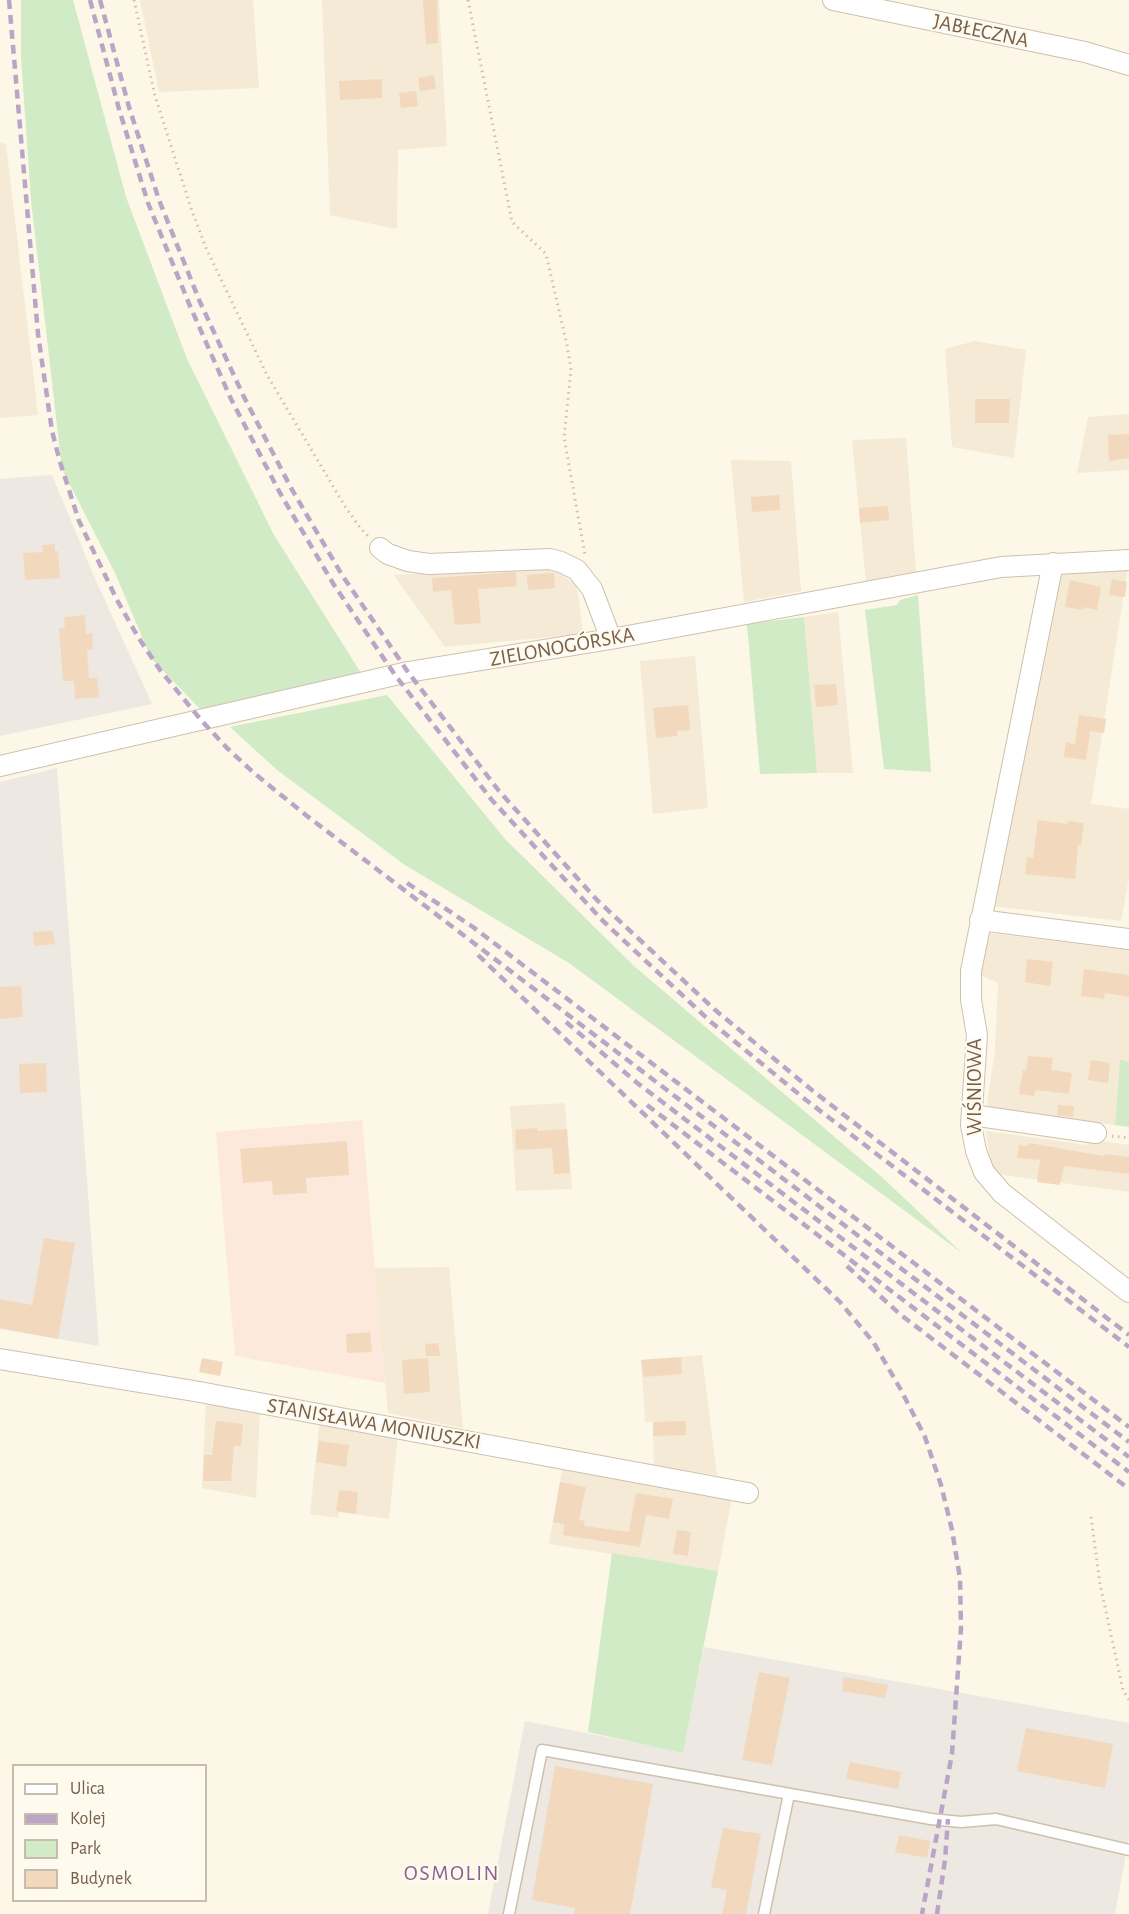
<!DOCTYPE html>
<meta charset="utf-8">
<style>
body{margin:0}
#map{position:relative;width:1129px;height:1914px;overflow:hidden;background:#fcf7e7;font-family:"Alegreya Sans",sans-serif}
canvas{display:block}
.legend{position:absolute;left:12px;top:1764px;width:195px;height:138px;box-sizing:border-box;background:#fffaee;border:2px solid #c9bcad;margin:0;padding:8px 10px;list-style:none;font-size:18px;color:#77604b}
.legend li{display:flex;align-items:center;gap:12px;height:30px}
.legend b{width:30px;border:2px solid #c9bcad}
</style>
<div id="map">
<canvas width="1129" height="1914"></canvas>
<ul class="legend">
<li><b style="height:8px;background:#fff"></b>Ulica</li>
<li><b style="height:8px;background:#bba5c7"></b>Kolej</li>
<li><b style="height:16px;background:#d0ebc5"></b>Park</li>
<li><b style="height:16px;background:#f2d9be"></b>Budynek</li>
</ul>
</div>
<script>
const ctx = document.querySelector('canvas').getContext('2d');
ctx.lineJoin = 'round';
function fill(path, color) { ctx.fillStyle = color; ctx.fill(path, 'evenodd'); }
const shape = rows => new Path2D(rows.map(r => 'M' + r).join(''));
function trace(path, color, width, dash) { ctx.strokeStyle = color; ctx.lineWidth = width; ctx.lineCap = dash ? 'butt' : 'round'; ctx.setLineDash(dash || []); ctx.stroke(path); }
function write(font, color, halo, rows, align = 'center') {
  ctx.font = font + ' "Alegreya Sans",sans-serif'; ctx.lineWidth = 4.5; ctx.setLineDash([]); ctx.textBaseline = 'middle'; ctx.strokeStyle = halo; ctx.fillStyle = color; for (const [text, x, y, turn = 0] of rows) {
    ctx.save(); ctx.translate(x, y); ctx.rotate((+turn || 0) * Math.PI / 180); ctx.textAlign = isNaN(turn) ? turn : align; if (halo) ctx.strokeText(text, 0, 0); ctx.fillText(text, 0, 0); ctx.restore();
  }
}
fill(shape([
 [140,0,253,0,259,88,159,92],
 [322,0,439,0,447,146,398,150,397,229,330,215],
 [0,143,6,144,38,415,0,418],
 [975,341,1026,350,1014,458,952,447,945,349],
 [1129,414,1129,470,1077,473,1088,417],
 [906,438,916,573,866,582,852,440],
 [731,460,791,461,801,591,744,602],
 [1067,567,1128,567,1091,804,1129,809,1129,877,1121,921,991,906,1059,575],
 [552,568,577,586,583,634,445,647,394,575],
 [838,612,853,773,817,773,804,617],
 [695,656,708,808,653,814,640,661],
 [987,933,1129,950,1129,1062,1120,1061,1115,1125,986,1110,995,1050,998,983,980,975],
 [565,1103,572,1189,516,1191,510,1106],
 [986,1131,1087,1145,1088,1139,1129,1145,1129,1192,996,1174,990,1159],
 [449,1267,463,1428,388,1413,374,1268],
 [702,1355,717,1475,654,1466,653,1422,645,1422,641,1360],
 [206,1398,260,1408,256,1498,202,1488],
 [320,1419,398,1434,389,1519,339,1512,338,1518,310,1514],
 [563,1464,732,1497,718,1571,549,1544]
]), '#f4ead5');
fill(shape([
 [362,1120,385,1383,235,1356,216,1132]
]), '#fde9db');
fill(shape([
 [52,475,93,574,152,704,0,736,0,479],
 [57,768,99,1346,0,1329,0,782],
 [704,1647,1129,1723,1129,1837,1115,1914,488,1914,525,1721,683,1752]
]), '#ede8e1');
fill(shape([
 [21,0,73,0,126,197,187,359,274,535,361,673,200,709,151,658,116,575,62,469,31,200,21,57],
 [918,595,931,772,884,769,865,610,897,605,900,600],
 [804,617,817,773,760,774,747,624],
 [387,695,505,839,634,966,884,1179,962,1253,569,963,405,865,277,770,230,727],
 [1120,1060,1129,1062,1129,1127,1115,1125],
 [612,1553,718,1571,683,1753,588,1732]
]), '#d0ebc5');
fill(shape([
 [423,0,437,0,438,43,426,44],
 [434,75,436,89,420,91,418,78],
 [382,79,382,98,340,100,339,81],
 [416,91,418,106,401,108,399,93],
 [975,399,1010,399,1009,423,975,423],
 [1129,434,1129,458,1109,461,1108,435],
 [779,495,780,510,752,512,751,497],
 [888,506,889,520,860,523,859,508],
 [55,544,55,551,58,551,60,578,25,580,23,553,43,552,42,545],
 [516,572,517,586,478,589,481,623,455,625,451,590,433,592,432,578],
 [554,573,555,588,528,590,527,575],
 [1112,579,1127,582,1125,597,1109,595],
 [1070,580,1101,587,1097,610,1084,607,1083,610,1065,607],
 [85,615,86,634,92,633,93,649,87,650,89,678,97,678,99,697,75,699,74,681,63,681,59,628,65,628,64,617],
 [836,684,838,705,816,707,814,685],
 [688,705,690,730,677,731,677,736,656,738,653,708],
 [1079,715,1106,719,1104,733,1090,731,1086,760,1064,757,1066,742,1075,744],
 [1038,820,1067,824,1068,821,1084,823,1081,845,1078,845,1075,879,1025,874,1027,857,1033,858],
 [53,931,55,944,34,946,33,932],
 [1027,959,1053,962,1050,986,1025,982],
 [1084,969,1129,975,1129,997,1105,993,1104,999,1081,996],
 [21,986,23,1017,0,1019,0,987],
 [1028,1056,1053,1058,1051,1070,1072,1073,1069,1094,1036,1090,1034,1096,1019,1094,1023,1070,1026,1071],
 [1091,1060,1110,1063,1108,1083,1088,1080],
 [46,1063,47,1092,20,1093,19,1064],
 [1058,1105,1074,1106,1073,1117,1057,1115],
 [537,1128,537,1131,567,1129,570,1173,554,1174,552,1148,516,1150,515,1130],
 [347,1141,349,1175,306,1178,307,1193,273,1195,272,1181,243,1183,240,1149],
 [1029,1143,1104,1156,1104,1154,1129,1157,1129,1174,1064,1166,1060,1185,1037,1182,1040,1160,1017,1158,1019,1145,1028,1146],
 [44,1238,75,1243,58,1339,0,1328,0,1299,32,1305],
 [370,1332,372,1352,347,1353,346,1334],
 [438,1343,440,1356,426,1356,425,1344],
 [681,1357,682,1374,643,1377,641,1360],
 [202,1358,223,1362,220,1376,199,1372],
 [428,1358,430,1392,404,1394,402,1360],
 [216,1421,243,1424,241,1446,234,1446,231,1481,203,1481,204,1455,212,1455],
 [686,1421,686,1435,653,1436,653,1422],
 [319,1441,349,1445,346,1467,316,1462],
 [560,1482,586,1487,579,1520,585,1521,584,1526,629,1532,636,1493,673,1499,669,1519,646,1515,640,1547,563,1535,564,1524,553,1522],
 [339,1490,358,1492,356,1514,336,1511],
 [677,1530,691,1532,688,1556,673,1554],
 [759,1672,790,1678,772,1765,742,1760],
 [844,1677,888,1685,885,1698,842,1691],
 [1026,1728,1113,1744,1105,1788,1017,1771],
 [850,1762,901,1772,898,1789,846,1779],
 [555,1766,653,1784,630,1914,574,1914,575,1908,532,1900],
 [723,1828,761,1834,746,1914,722,1914,727,1890,711,1887],
 [899,1835,930,1841,927,1858,895,1852]
]), '#f2d9be');
const lane = shape([
 [509,1914,542,1750,931,1819,961,1822,996,1819,1129,1850],
 [764,1914,789,1794]
]);
const street = shape([
 [833,0,1085,52,1129,65],
 [380,548,388,554,408,561,429,564,550,559,561,562,577,570,592,589,611,639],
 [1053,563,971,971,971,1000,977,1035,971,1125,976,1151,984,1172,1002,1193,1129,1292],
 [0,766,408,672,611,639,1001,567,1129,560],
 [980,920,1129,939],
 [972,1115,1096,1133],
 [0,1359,194,1391,748,1493]
]);
trace(lane, '#cfc0ad', 13);
trace(street, '#cfc0ad', 22);
trace(shape([
 [134,0,155,96,192,211,206,248,267,375,346,508,361,529,368,536],
 [468,0,512,222,546,254,567,345,571,370,564,437,585,555],
 [1112,1136,1129,1138],
 [1091,1517,1100,1584,1123,1690,1129,1700]
]), '#d7bda1', 3, [1.5, 4.5]);
trace(lane, '#fff', 10);
trace(street, '#fff', 20);
trace(shape([
 [9,0,38,334,52,431,60,462,79,521,117,600,138,637,160,670,201,720,227,748,254,773,307,816,1129,1442],
 [90,0,119,109,148,203,190,306,231,399,280,493,334,585,395,675,491,799,603,921,711,1022,806,1100,1129,1347],
 [100,0,129,107,159,200,200,302,243,395,291,488,342,575,408,672,499,791,597,900,714,1009,813,1091,1129,1335],
 [407,883,473,927,1129,1427],
 [478,955,840,1302,874,1343,901,1390,925,1437,941,1485,952,1530,960,1578,961,1628,952,1754,922,1914],
 [566,1022,636,1082,1129,1457],
 [647,1105,1129,1472],
 [847,1266,901,1315,1129,1489],
 [937,1914,945,1860,948,1819]
]), '#bba5c7', 4.5, [9, 6]);
write('21px', '#77604b', '#fffaee', [
 ["JABŁECZNA",981,31,12],
 ["ZIELONOGÓRSKA",562,647,-10],
 ["WIŚNIOWA",975,1087,-90],
 ["STANISŁAWA MONIUSZKI",374,1424,10]
]);
ctx.letterSpacing = '1.5px';
write('22px', '#896393', '#fffaee', [
 ["OSMOLIN",452,1873]
]);
ctx.letterSpacing = '0px';
</script>
